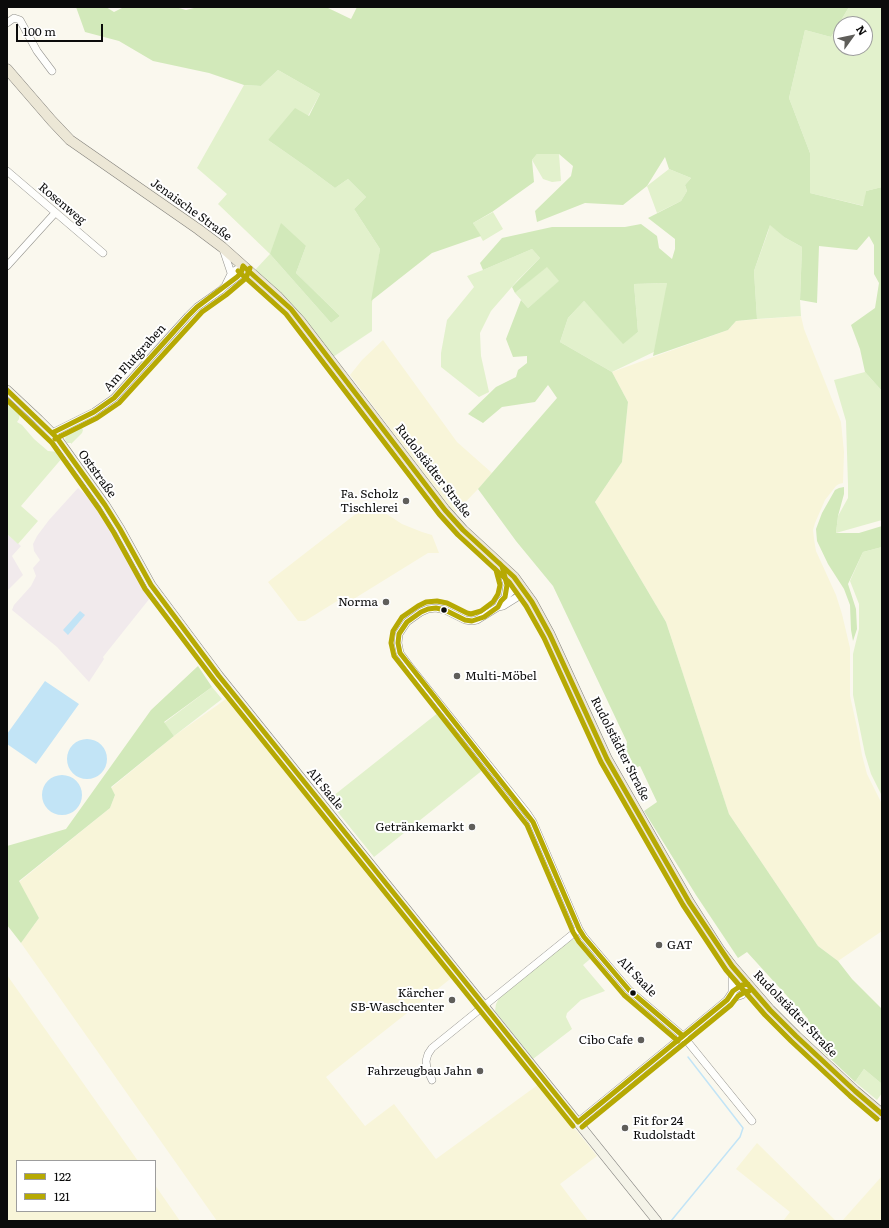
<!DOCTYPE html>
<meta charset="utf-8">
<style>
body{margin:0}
#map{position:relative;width:889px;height:1228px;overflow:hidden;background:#faf8ee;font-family:Literata,serif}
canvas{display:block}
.frame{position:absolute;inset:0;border:8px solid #0b0b0b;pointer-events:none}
.legend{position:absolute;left:16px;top:1160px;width:140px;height:52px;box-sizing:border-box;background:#fff;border:1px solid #9d9d9d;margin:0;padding:5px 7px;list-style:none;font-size:12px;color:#0b0b0b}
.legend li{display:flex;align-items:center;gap:8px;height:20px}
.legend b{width:20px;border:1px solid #9d9d9d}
.north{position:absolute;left:833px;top:16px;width:40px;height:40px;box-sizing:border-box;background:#fff;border:1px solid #9d9d9d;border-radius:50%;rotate:57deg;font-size:11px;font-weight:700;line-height:16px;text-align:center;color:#0b0b0b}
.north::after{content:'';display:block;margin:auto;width:14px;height:18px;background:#5f5e5a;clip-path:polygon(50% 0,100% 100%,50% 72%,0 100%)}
.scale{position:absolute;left:16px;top:24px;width:87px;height:18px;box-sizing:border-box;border:2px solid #0b0b0b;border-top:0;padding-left:5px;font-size:12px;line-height:14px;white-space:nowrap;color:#0b0b0b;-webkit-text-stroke:3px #fff;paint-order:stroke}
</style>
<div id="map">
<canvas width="889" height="1228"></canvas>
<div class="frame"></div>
<ul class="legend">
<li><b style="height:5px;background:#b6a903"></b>122</li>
<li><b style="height:5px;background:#b6a903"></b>121</li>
</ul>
<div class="north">N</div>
<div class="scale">100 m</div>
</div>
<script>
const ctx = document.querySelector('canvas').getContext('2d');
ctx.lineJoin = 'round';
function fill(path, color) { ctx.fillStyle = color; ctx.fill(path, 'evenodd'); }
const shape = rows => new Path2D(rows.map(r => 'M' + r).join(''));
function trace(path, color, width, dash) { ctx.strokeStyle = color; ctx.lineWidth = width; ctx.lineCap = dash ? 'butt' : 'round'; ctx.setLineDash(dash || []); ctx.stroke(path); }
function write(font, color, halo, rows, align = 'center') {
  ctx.font = font + ' Literata,serif'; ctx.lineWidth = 4; ctx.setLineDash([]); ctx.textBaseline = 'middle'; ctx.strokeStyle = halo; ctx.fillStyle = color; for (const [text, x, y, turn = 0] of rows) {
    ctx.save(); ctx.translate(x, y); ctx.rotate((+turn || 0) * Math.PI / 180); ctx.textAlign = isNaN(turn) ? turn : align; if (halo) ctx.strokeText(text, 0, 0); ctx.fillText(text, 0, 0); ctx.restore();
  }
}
fill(shape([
 [78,488,93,502,101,504,134,563,132,567,150,598,103,657,104,659,89,682,57,647,12,610,14,605,31,586,36,576,33,568,40,560,34,551,33,544,37,536,49,520],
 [7,534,21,546,12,556,23,575,7,591]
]), '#f1eaec');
fill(shape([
 [801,316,804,329,841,422,844,452,843,483,839,484,836,486,825,500,815,523,813,530,814,539,816,551,836,595,842,614,850,648,850,696,858,732,862,755,867,774,882,804,882,931,838,961,818,946,729,814,666,622,595,502,622,462,628,402,612,372,728,330,736,321],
 [383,340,457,442,492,473,478,489,454,514,350,375,362,360],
 [366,506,385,513,402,524,422,532,432,535,439,553,428,553,352,600,342,598,305,621,298,621,268,582],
 [226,699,230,699,454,976,326,1077,365,1126,394,1104,436,1159,539,1084,597,1156,560,1184,588,1221,217,1221,21,943,39,918,19,882,110,808,115,795,111,788,174,736],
 [7,975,138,1161,17,1161,17,1211,155,1211,155,1185,180,1221,7,1221],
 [757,1143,836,1221,783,1221,790,1212,736,1169],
 [882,1176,882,1221,842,1221]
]), '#f8f5d9');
fill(shape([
 [849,7,882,7,882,187,866,191,864,206,810,193,810,153,789,98,805,30,831,37],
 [841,24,865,24,865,48,841,48],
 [278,70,320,94,308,116,268,140,308,168,335,188,348,179,366,197,354,209,380,249,372,303,372,331,333,357,317,335,286,298,255,270,270,254,218,204,227,194,197,168,244,85,261,86],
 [306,246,296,273,340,316,331,323,270,254],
 [537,154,559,154,561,181,552,182,543,179,532,160],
 [669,169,691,178,685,185,687,191,681,201,657,213,647,186],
 [493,212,503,229,483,241,473,223],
 [770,224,784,237,802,247,800,300,801,316,757,319,754,271,768,232],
 [532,249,540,258,517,281,491,311,480,333,481,356,489,392,479,397,441,367,441,353,447,320,474,287,467,276,483,270],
 [547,266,560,281,528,308,515,293],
 [667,283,660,349,612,372,560,342,568,318,584,301,623,343,638,332,634,284],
 [865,372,882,391,882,520,836,533,838,516,848,498,848,485,846,421,834,380],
 [7,401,20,411,19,419,17,422,22,425,34,439,48,451,59,452,63,457,21,506,38,521,18,544,7,534],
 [76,425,82,428,83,430,82,433,71,444,71,443,67,443,65,439,67,432,70,429,70,428],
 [882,547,882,796,871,774,865,754,853,695,853,654,859,629,859,604,850,581,863,552],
 [212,687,222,699,174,736,164,723],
 [439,712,484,769,374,857,328,800],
 [575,939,580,940,586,944,595,955,583,965,605,991,581,1000,567,1013,566,1017,572,1029,533,1059,495,1011,496,1004,499,998,569,941],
 [864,1069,882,1084,882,1093,877,1100,855,1082]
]), '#e2f1cc');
fill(shape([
 [76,7,106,7,114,12,124,7,175,7,186,10,198,7,326,7,351,19,357,7,849,7,831,37,805,30,789,98,810,153,810,193,863,206,866,191,882,187,882,391,865,372,860,349,851,325,875,308,879,283,874,274,874,245,869,236,857,250,819,246,817,303,800,300,802,247,784,237,770,225,754,271,757,319,736,321,728,330,653,356,667,283,634,284,638,332,623,344,584,301,568,318,560,342,612,372,628,402,622,462,595,502,666,622,729,814,818,946,838,961,852,979,882,1009,882,1084,864,1069,855,1082,821,1050,823,1044,808,1029,808,1019,747,952,738,958,696,895,644,811,657,802,640,766,635,768,626,749,627,742,553,586,516,541,478,489,557,398,548,385,535,402,502,407,483,423,468,414,496,387,516,377,518,370,527,363,527,356,513,357,506,339,521,300,528,308,559,281,547,267,515,293,512,287,540,258,532,249,483,270,480,263,502,238,552,227,625,227,641,224,657,236,659,248,672,259,675,249,675,239,648,218,681,201,687,191,685,185,691,178,669,169,665,157,647,186,623,205,585,203,537,222,535,211,571,176,573,166,559,154,537,154,532,160,534,182,492,212,473,223,481,236,432,253,371,301,380,249,354,209,366,197,348,179,335,188,308,168,268,140,295,108,309,116,320,94,278,70,261,86,244,85,209,73,153,61,119,41,85,32],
 [281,223,306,246,296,273,340,316,331,323,270,254],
 [844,487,844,494,838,516,836,533,859,533,882,526,882,547,863,552,848,584,856,609,857,629,853,641,851,630,850,605,844,589,828,564,817,541,816,529,822,513,835,490,839,488],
 [198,666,212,687,164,722,174,736,111,787,115,795,110,808,19,881,39,918,21,943,7,925,7,846,66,829,151,710]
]), '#d2e9ba');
fill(shape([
 [80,611,85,615,68,635,63,630],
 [45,681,79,704,36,764,7,744,7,734],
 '67 759a20 20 0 1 1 40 0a20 20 0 1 1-40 0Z',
 '42 795a20 20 0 1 1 40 0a20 20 0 1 1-40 0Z'
]), '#c2e4f6');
trace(shape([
 [671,1221,740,1137,743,1128,688,1057]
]), '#c2e4f6', 1.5);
const street = shape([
 [7,23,14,18,20,20,37,51,52,71],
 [7,171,103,253],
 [223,249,231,273],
 [7,266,55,213],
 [226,284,232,272,243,266],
 [52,433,94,412,114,398,188,316,197,307,221,290,225,286,237,277,241,273,243,266],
 [502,568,507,585,505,597],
 [498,607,503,606,519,596,521,594,522,587,512,591,501,601,498,607,477,620,472,621,465,620,445,610,436,608,428,609,421,612,407,622,399,634,398,643,400,653,411,668,527,813,533,822,579,929,584,937,629,990,683,1036,752,1121],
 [732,993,732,966],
 [432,1080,427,1069,426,1061,428,1054,432,1048,579,929],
 [578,1122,715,1010,727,1000,733,991,742,985,748,984,746,990,742,995,727,1000]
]);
const secondary = shape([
 [7,390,39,420,57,438,105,505,120,529,151,585,219,676,657,1221]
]);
const primary = shape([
 [7,69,52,121,70,140,198,229,222,247,277,296,301,322,445,510,463,530,514,577,532,602,550,635,607,759,689,902,719,949,732,966,770,1010,796,1036,855,1091,882,1114]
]);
trace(street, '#93928d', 8);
trace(secondary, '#898884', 10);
trace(primary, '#807f7a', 11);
trace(street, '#fefefc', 7);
trace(secondary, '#f4f3e8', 9);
trace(primary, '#ece7d6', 10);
trace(shape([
 [243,266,291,309,445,510,463,530,514,577,532,602,550,635,607,759,689,902,732,966,770,1010,796,1036,855,1091,882,1114],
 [7,390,57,438,105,505,120,529,151,585,219,676,578,1122,727,1000,733,991,742,985,748,984],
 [52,433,94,412,114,398,188,316,197,307,237,277,241,273,243,266],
 [499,563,502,566,507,585,505,597,501,601,498,607,484,617,472,621,465,620,445,610,436,608,428,609,421,612,407,622,399,634,398,643,400,653,533,822,579,929,584,937,629,990,683,1036]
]), '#b6a903', 5);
trace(shape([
 [238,271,286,314,439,514,458,535,509,582,526,606,544,638,601,762,683,905,726,970,765,1015,791,1041,850,1096,877,1119],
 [7,400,52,443,99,509,114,533,145,589,214,680,573,1126],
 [55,439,97,418,119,403,202,312,226,295,246,278,250,268],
 [494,568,496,570,500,585,498,594,493,602,481,611,471,614,467,613,447,603,437,601,426,602,418,606,402,617,393,631,391,643,394,656,527,825,573,932,579,942,624,995,678,1041],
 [582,1127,731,1005,738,996,745,992,749,991]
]), '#b6a903', 5);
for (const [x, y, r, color] of [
 [406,501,4,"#5f5e5a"],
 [386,602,4,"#5f5e5a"],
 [444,610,3.5,"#0b0b0b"],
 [457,676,4,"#5f5e5a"],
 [472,827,4,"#5f5e5a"],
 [659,945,4,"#5f5e5a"],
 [633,993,3.5,"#0b0b0b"],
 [452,1000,4,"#5f5e5a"],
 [641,1040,4,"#5f5e5a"],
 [480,1071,4,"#5f5e5a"],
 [625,1128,4,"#5f5e5a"]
]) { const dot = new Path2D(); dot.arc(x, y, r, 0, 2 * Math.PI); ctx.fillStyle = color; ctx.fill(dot); trace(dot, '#fff', 1.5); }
write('12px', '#0b0b0b', '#fff', [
 ["Rosenweg",62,204,40],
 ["Jenaische Straße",191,210,36],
 ["Am Flutgraben",135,358,-48],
 ["Rudolstädter Straße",433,471,52],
 ["Oststraße",97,474,54],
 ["Rudolstädter Straße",620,749,63],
 ["Alt Saale",325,789,51],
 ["Alt Saale",637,977,46],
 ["Rudolstädter Straße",795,1014,46]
]);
write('12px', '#0b0b0b', '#fff', [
 ["Fa. Scholz",398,494],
 ["Tischlerei",398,508],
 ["Norma",378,602],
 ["Multi-Möbel",465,676,"left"],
 ["Getränkemarkt",464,827],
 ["GAT",667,945,"left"],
 ["Kärcher",444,993],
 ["SB-Waschcenter",444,1007],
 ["Cibo Cafe",633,1040],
 ["Fahrzeugbau Jahn",472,1071],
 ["Fit for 24",633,1121,"left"],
 ["Rudolstadt",633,1135,"left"]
], 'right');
</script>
